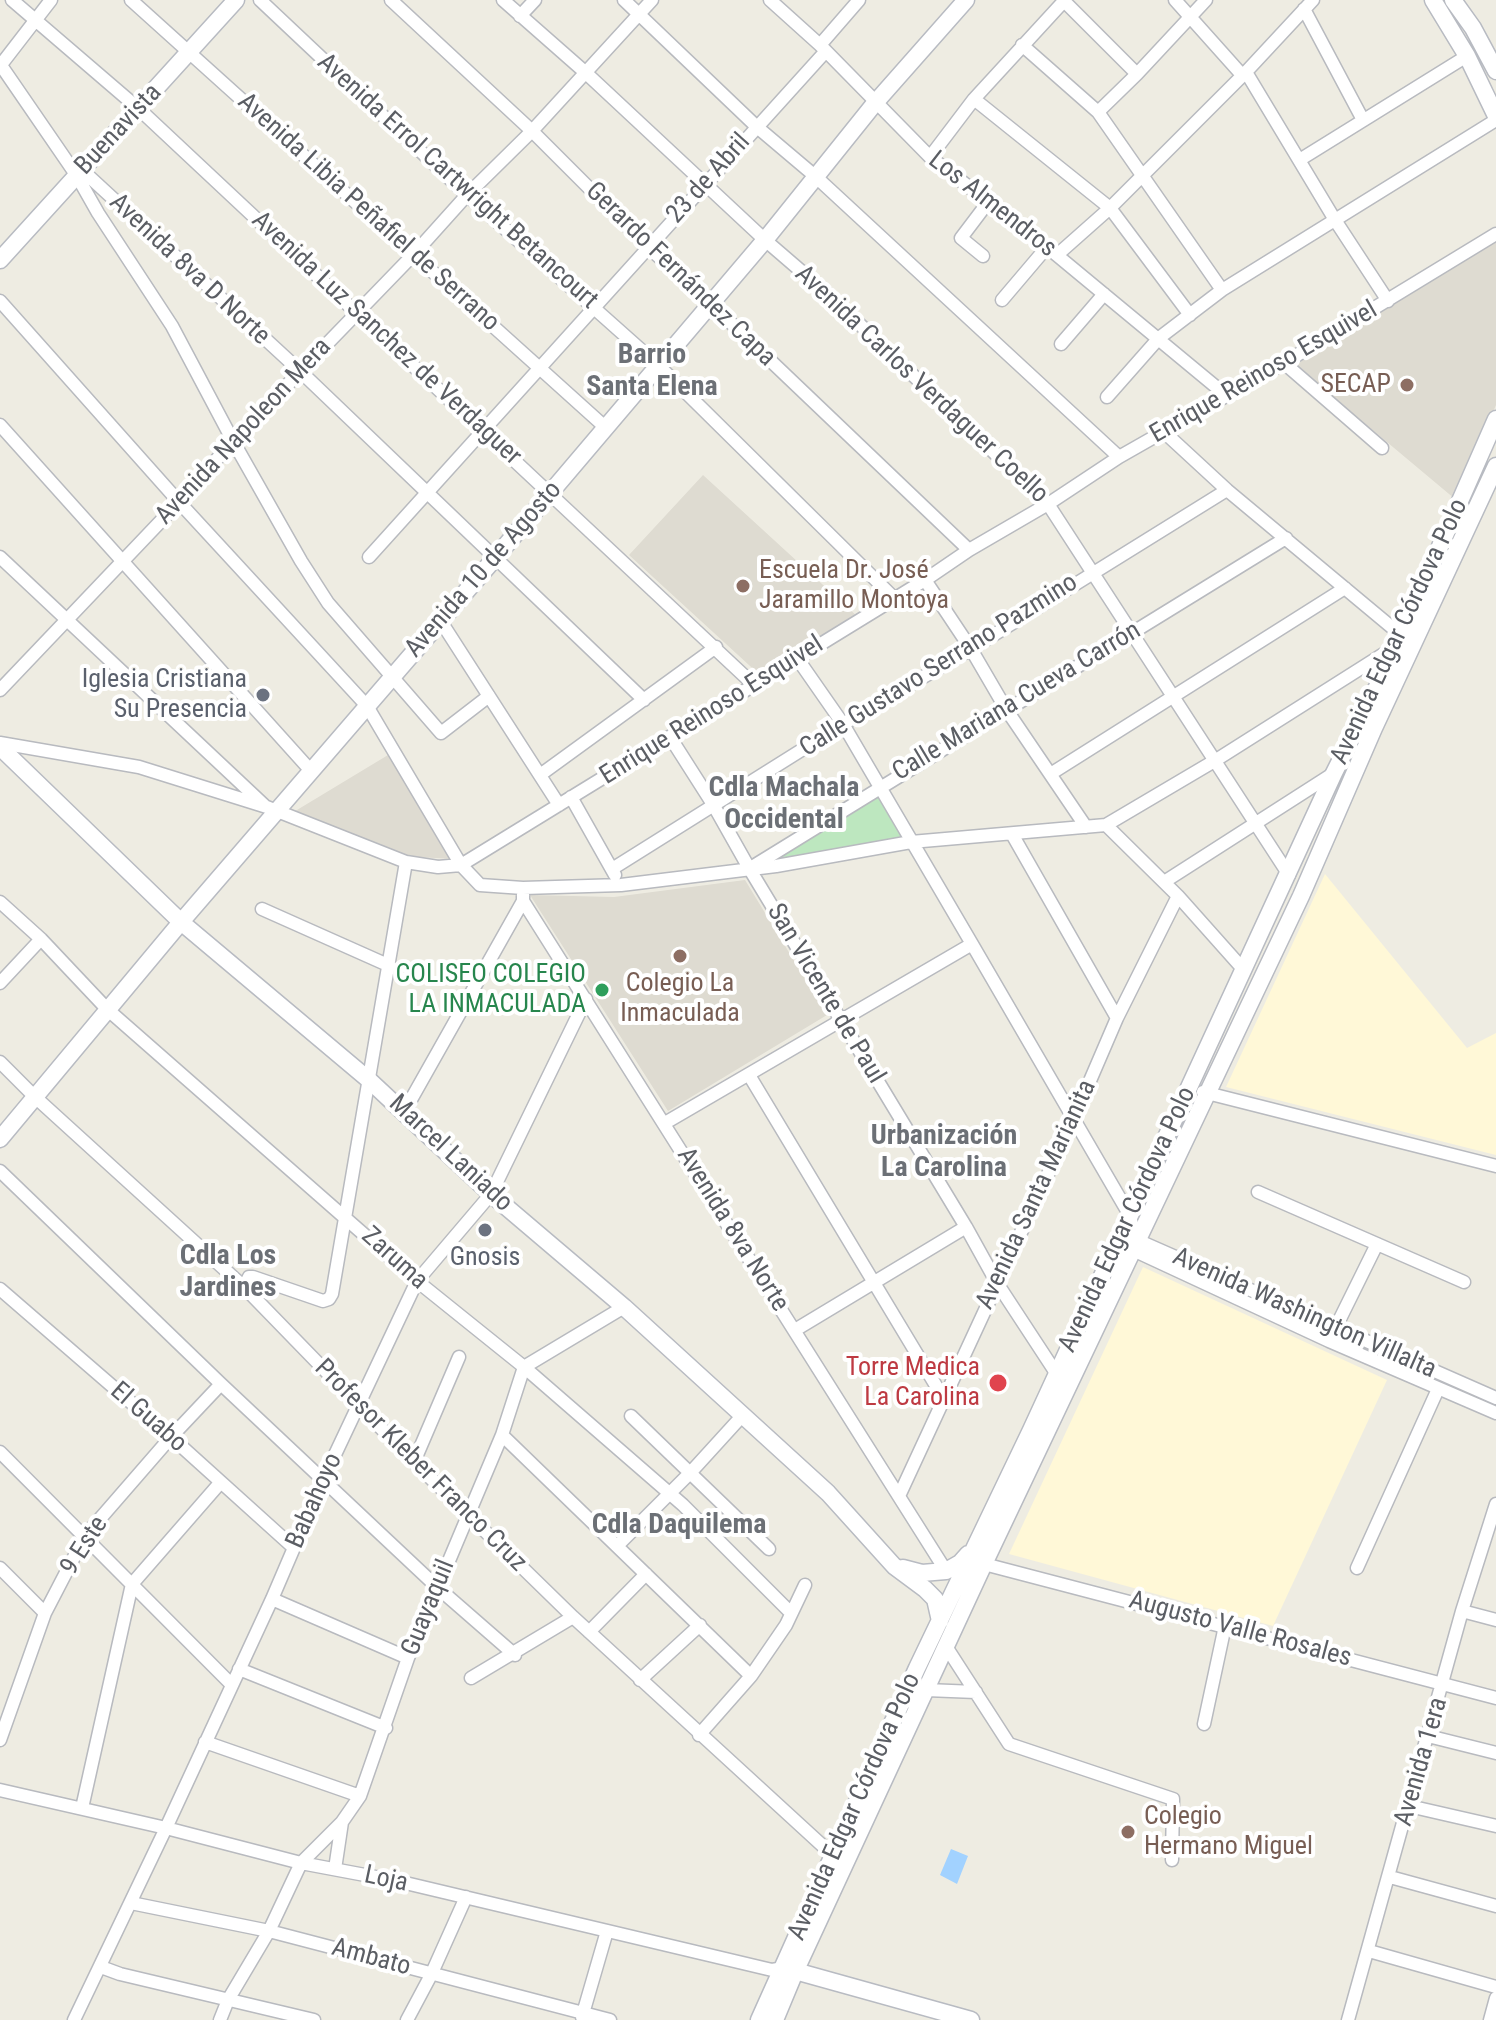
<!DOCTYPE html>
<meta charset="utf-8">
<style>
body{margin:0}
canvas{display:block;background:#eeece2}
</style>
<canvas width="1496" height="2020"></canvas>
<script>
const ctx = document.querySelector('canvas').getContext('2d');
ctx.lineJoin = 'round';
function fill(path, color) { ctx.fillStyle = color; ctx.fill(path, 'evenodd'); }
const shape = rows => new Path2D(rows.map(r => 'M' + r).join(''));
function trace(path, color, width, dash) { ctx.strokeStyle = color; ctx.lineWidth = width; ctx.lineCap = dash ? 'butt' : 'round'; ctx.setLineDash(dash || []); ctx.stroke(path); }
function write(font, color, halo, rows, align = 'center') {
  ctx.font = font + ' "Roboto Condensed",sans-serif'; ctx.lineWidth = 8; ctx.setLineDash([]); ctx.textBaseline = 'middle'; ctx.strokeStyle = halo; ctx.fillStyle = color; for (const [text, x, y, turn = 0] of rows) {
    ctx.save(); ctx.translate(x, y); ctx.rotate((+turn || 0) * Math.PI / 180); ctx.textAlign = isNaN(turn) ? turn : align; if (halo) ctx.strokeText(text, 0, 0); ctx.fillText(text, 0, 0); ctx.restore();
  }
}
fill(shape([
 [1325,874,1467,1048,1496,1033,1496,1155,1226,1087],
 [1143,1267,1387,1380,1273,1626,1009,1554]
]), '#fff8d7');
fill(shape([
 [1496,240,1496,405,1455,499,1295,365],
 [703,475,858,617,762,677,629,555],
 [393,752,457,859,414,857,375,848,292,813],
 [745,880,827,1015,668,1111,530,895,614,897]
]), '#dedbd1');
fill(shape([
 [883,790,917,847,754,869]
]), '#bde7bf');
fill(shape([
 [951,1849,968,1856,957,1884,940,1875]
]), '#a2d2ff');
const street = shape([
 [12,0,139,109,754,685],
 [131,0,605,427],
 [260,0,467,195,658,365,894,598],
 [391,0,532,131,648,247,710,303,969,550],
 [503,0,586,73,765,240,830,296,1048,504,1289,875],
 [624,0,757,127,815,176,1119,457],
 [770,0,820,45,930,157,1047,247,1227,396],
 [1063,0,1137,74],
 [1175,0,1242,75],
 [1304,9,1363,120],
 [520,16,535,0],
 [820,45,859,0],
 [1022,45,1098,112,1222,290],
 [0,64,77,176,98,213,172,326,233,441,301,561,328,603,441,733,489,696],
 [0,66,51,0],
 [1246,72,1335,220,1388,301],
 [974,99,1110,208,1190,315],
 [1098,112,1137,74,1206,0],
 [930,157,974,99,1064,1],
 [1301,159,1467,56],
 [82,170,300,371,644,700],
 [1057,255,1110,208,1246,72,1313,0],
 [983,256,961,238,989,201],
 [1002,300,1047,247],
 [0,301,179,502,367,706,461,865,480,885,523,888,621,885,776,866,911,842,1106,825,1216,760,1396,646],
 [1061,344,1104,294],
 [1284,363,1382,448],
 [1107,397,1159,338,1222,290,1496,120],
 [0,425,312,772],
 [1163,431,1227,490,1401,635],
 [0,557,264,805],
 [369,557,826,51],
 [925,580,971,649,1006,709,1086,827],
 [440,620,559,805],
 [797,658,843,724,972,944,1129,1214,1137,1240,1496,1398],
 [0,690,179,502,233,441,414,254,467,195,532,131,652,0],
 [670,737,714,806,749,868,966,1227,997,1283,1056,1373],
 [0,743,139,767,267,807,406,862,438,867,461,865,925,580,969,550,1048,504,1119,457,1284,363,1496,234],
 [1052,773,1345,588],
 [540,775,716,647],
 [571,797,615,875],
 [1106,825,1178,896,1243,969],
 [1012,834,1117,1018],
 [752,867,1286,538],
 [612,869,843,724,971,649,1227,490],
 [1164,882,1334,773],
 [523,888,523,901,946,1571],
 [0,902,41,939,107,1009,417,1281,524,1367,683,1505,790,1612],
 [262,909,390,966],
 [0,983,41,939],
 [0,1062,34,1096,244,1287,414,1462,573,1617,837,1859],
 [749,1075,944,1399],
 [1203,1092,1496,1166],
 [404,1112,523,901],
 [665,1123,972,944],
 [0,1171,221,1384,437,1587,515,1655],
 [1258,1192,1464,1282],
 [1133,1250,1329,1341,1496,1413],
 [244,1287,249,1277,253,1277,323,1301,329,1299,332,1294,406,862],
 [0,1289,171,1437,294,1548],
 [795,1330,966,1227],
 [1332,1335,1377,1244],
 [631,1416,769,1549],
 [502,1435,751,1676],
 [0,1452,232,1685],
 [414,1462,459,1357],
 [899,1496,1074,1118,1117,1018,1178,896],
 [617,1546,691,1472,742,1416],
 [984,1564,1496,1698],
 [0,1568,45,1613],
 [1357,1568,1438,1389],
 [272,1599,408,1658],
 [1462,1611,1496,1620],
 [589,1632,646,1574],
 [947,1648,1009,1744,1173,1799,1172,1860],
 [239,1669,386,1728],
 [471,1678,573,1617],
 [640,1680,700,1625],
 [926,1690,976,1692],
 [1204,1724,1225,1626],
 [699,1735,751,1676,786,1625,805,1585],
 [1428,1736,1496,1753],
 [0,1740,45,1613,85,1536,171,1437,221,1384],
 [205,1742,360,1796],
 [0,1790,166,1828,301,1863,397,1881,772,1970,784,1968],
 [1409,1806,1496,1826],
 [82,1808,132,1584,220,1483],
 [335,1869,342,1822,360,1796,408,1658,502,1435,524,1367,624,1307],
 [1390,1877,1496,1906],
 [131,1903,269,1931,610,2020],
 [1369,1951,1496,1987],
 [101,1967,120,1974,314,2020],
 [582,2017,607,1931],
 [74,2020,166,1828,272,1599,323,1480,417,1281,491,1194,586,999],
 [220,2020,228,2000,269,1931,301,1863,342,1822],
 [407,2020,431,1975,466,1897],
 [1348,2020,1462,1611,1496,1504],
 [1490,2020,1496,1998]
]);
const secondary = shape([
 [1433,0,1467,56,1496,116],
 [1453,0,1473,28,1496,71],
 [0,260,236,0],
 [0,747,181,922,369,1080,491,1194,624,1307,828,1493,894,1566,925,1589,935,1599,940,1621],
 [0,1139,181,922,495,558,765,240,875,103,966,0],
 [903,1568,922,1573,946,1571,960,1563,968,1554],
 [788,1969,971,2020],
 [759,2020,917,1668,1031,1430,1334,773,1387,667,1496,419],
 [775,2020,795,1972,984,1564,1301,896,1374,728,1496,466]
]);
trace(street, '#b8babf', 15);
trace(secondary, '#b8bbc2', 19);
trace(street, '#fff', 12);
trace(secondary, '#fff', 16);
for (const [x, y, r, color] of [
 [1407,385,8,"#8d6e63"],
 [743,586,8,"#8d6e63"],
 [263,695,8,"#6b7280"],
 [680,956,8,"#8d6e63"],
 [602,990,8,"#2e9e5b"],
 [485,1230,8,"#6b7280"],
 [998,1383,10,"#e0444e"],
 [1128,1832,8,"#8d6e63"]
]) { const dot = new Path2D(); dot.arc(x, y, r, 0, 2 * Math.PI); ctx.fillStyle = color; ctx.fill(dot); trace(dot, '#fff', 3); }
write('26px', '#5b5e64', '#fff', [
 ["Buenavista",119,130,-47],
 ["23 de Abril",709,179,-48],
 ["Avenida Errol Cartwright Betancourt",457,182,42],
 ["Los Almendros",992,205,38],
 ["Avenida Libia Peñafiel de Serrano",368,213,42],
 ["Avenida 8va D Norte",189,270,43],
 ["Gerardo Fernández Capa",680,275,44],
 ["Avenida Luz Sanchez de Verdaguer",386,339,43],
 ["Enrique Reinoso Esquivel",1264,373,-30],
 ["Avenida Carlos Verdaguer Coello",921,385,43],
 ["Avenida Napoleon Mera",244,432,-47],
 ["Avenida 10 de Agosto",484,570,-49],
 ["Avenida Edgar Córdova Polo",1400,632,-65],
 ["Calle Gustavo Serrano Pazmino",939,666,-32],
 ["Calle Mariana Cueva Carrón",1017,702,-31],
 ["Enrique Reinoso Esquivel",712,711,-32],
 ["San Vicente de Paul",825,994,59],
 ["Marcel Laniado",450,1154,43],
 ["Avenida Santa Marianita",1037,1195,-65],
 ["Avenida Edgar Córdova Polo",1128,1220,-65],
 ["Avenida 8va Norte",732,1230,58],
 ["Zaruma",394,1259,42],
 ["Avenida Washington Villalta",1304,1314,24],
 ["El Guabo",148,1418,41],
 ["Profesor Kleber Franco Cruz",420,1466,45],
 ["Babahoyo",315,1501,-66],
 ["9 Este",85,1546,-57],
 ["Guayaquil",429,1608,-68],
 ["Augusto Valle Rosales",1240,1630,15],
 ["Avenida 1era",1422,1762,-74],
 ["Avenida Edgar Córdova Polo",855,1807,-66],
 ["Loja",386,1880,12],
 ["Ambato",371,1958,15]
]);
write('26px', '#785e54', '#fff', [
 ["SECAP",1391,385,"right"],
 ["Escuela Dr. José",759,571],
 ["Jaramillo Montoya",759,601],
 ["Colegio La",680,984,"center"],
 ["Inmaculada",680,1014,"center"],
 ["Colegio",1144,1817],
 ["Hermano Miguel",1144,1847]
], 'left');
write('26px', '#5b616d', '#fff', [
 ["Iglesia Cristiana",247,680],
 ["Su Presencia",247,710],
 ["Gnosis",485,1258,"center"]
], 'right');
write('26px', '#27864d', '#fff', [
 ["COLISEO COLEGIO",586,975],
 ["LA INMACULADA",586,1005]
], 'right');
write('26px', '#be3a42', '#fff', [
 ["Torre Medica",980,1368],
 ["La Carolina",980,1398]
], 'right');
write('bold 28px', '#6c7076', '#fff', [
 ["Barrio",652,356],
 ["Santa Elena",652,388],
 ["Cdla Machala",784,789],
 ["Occidental",784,821],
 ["Urbanización",944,1137],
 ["La Carolina",944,1169],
 ["Cdla Los",228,1257],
 ["Jardines",228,1289],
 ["Cdla Daquilema",679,1526]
]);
</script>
